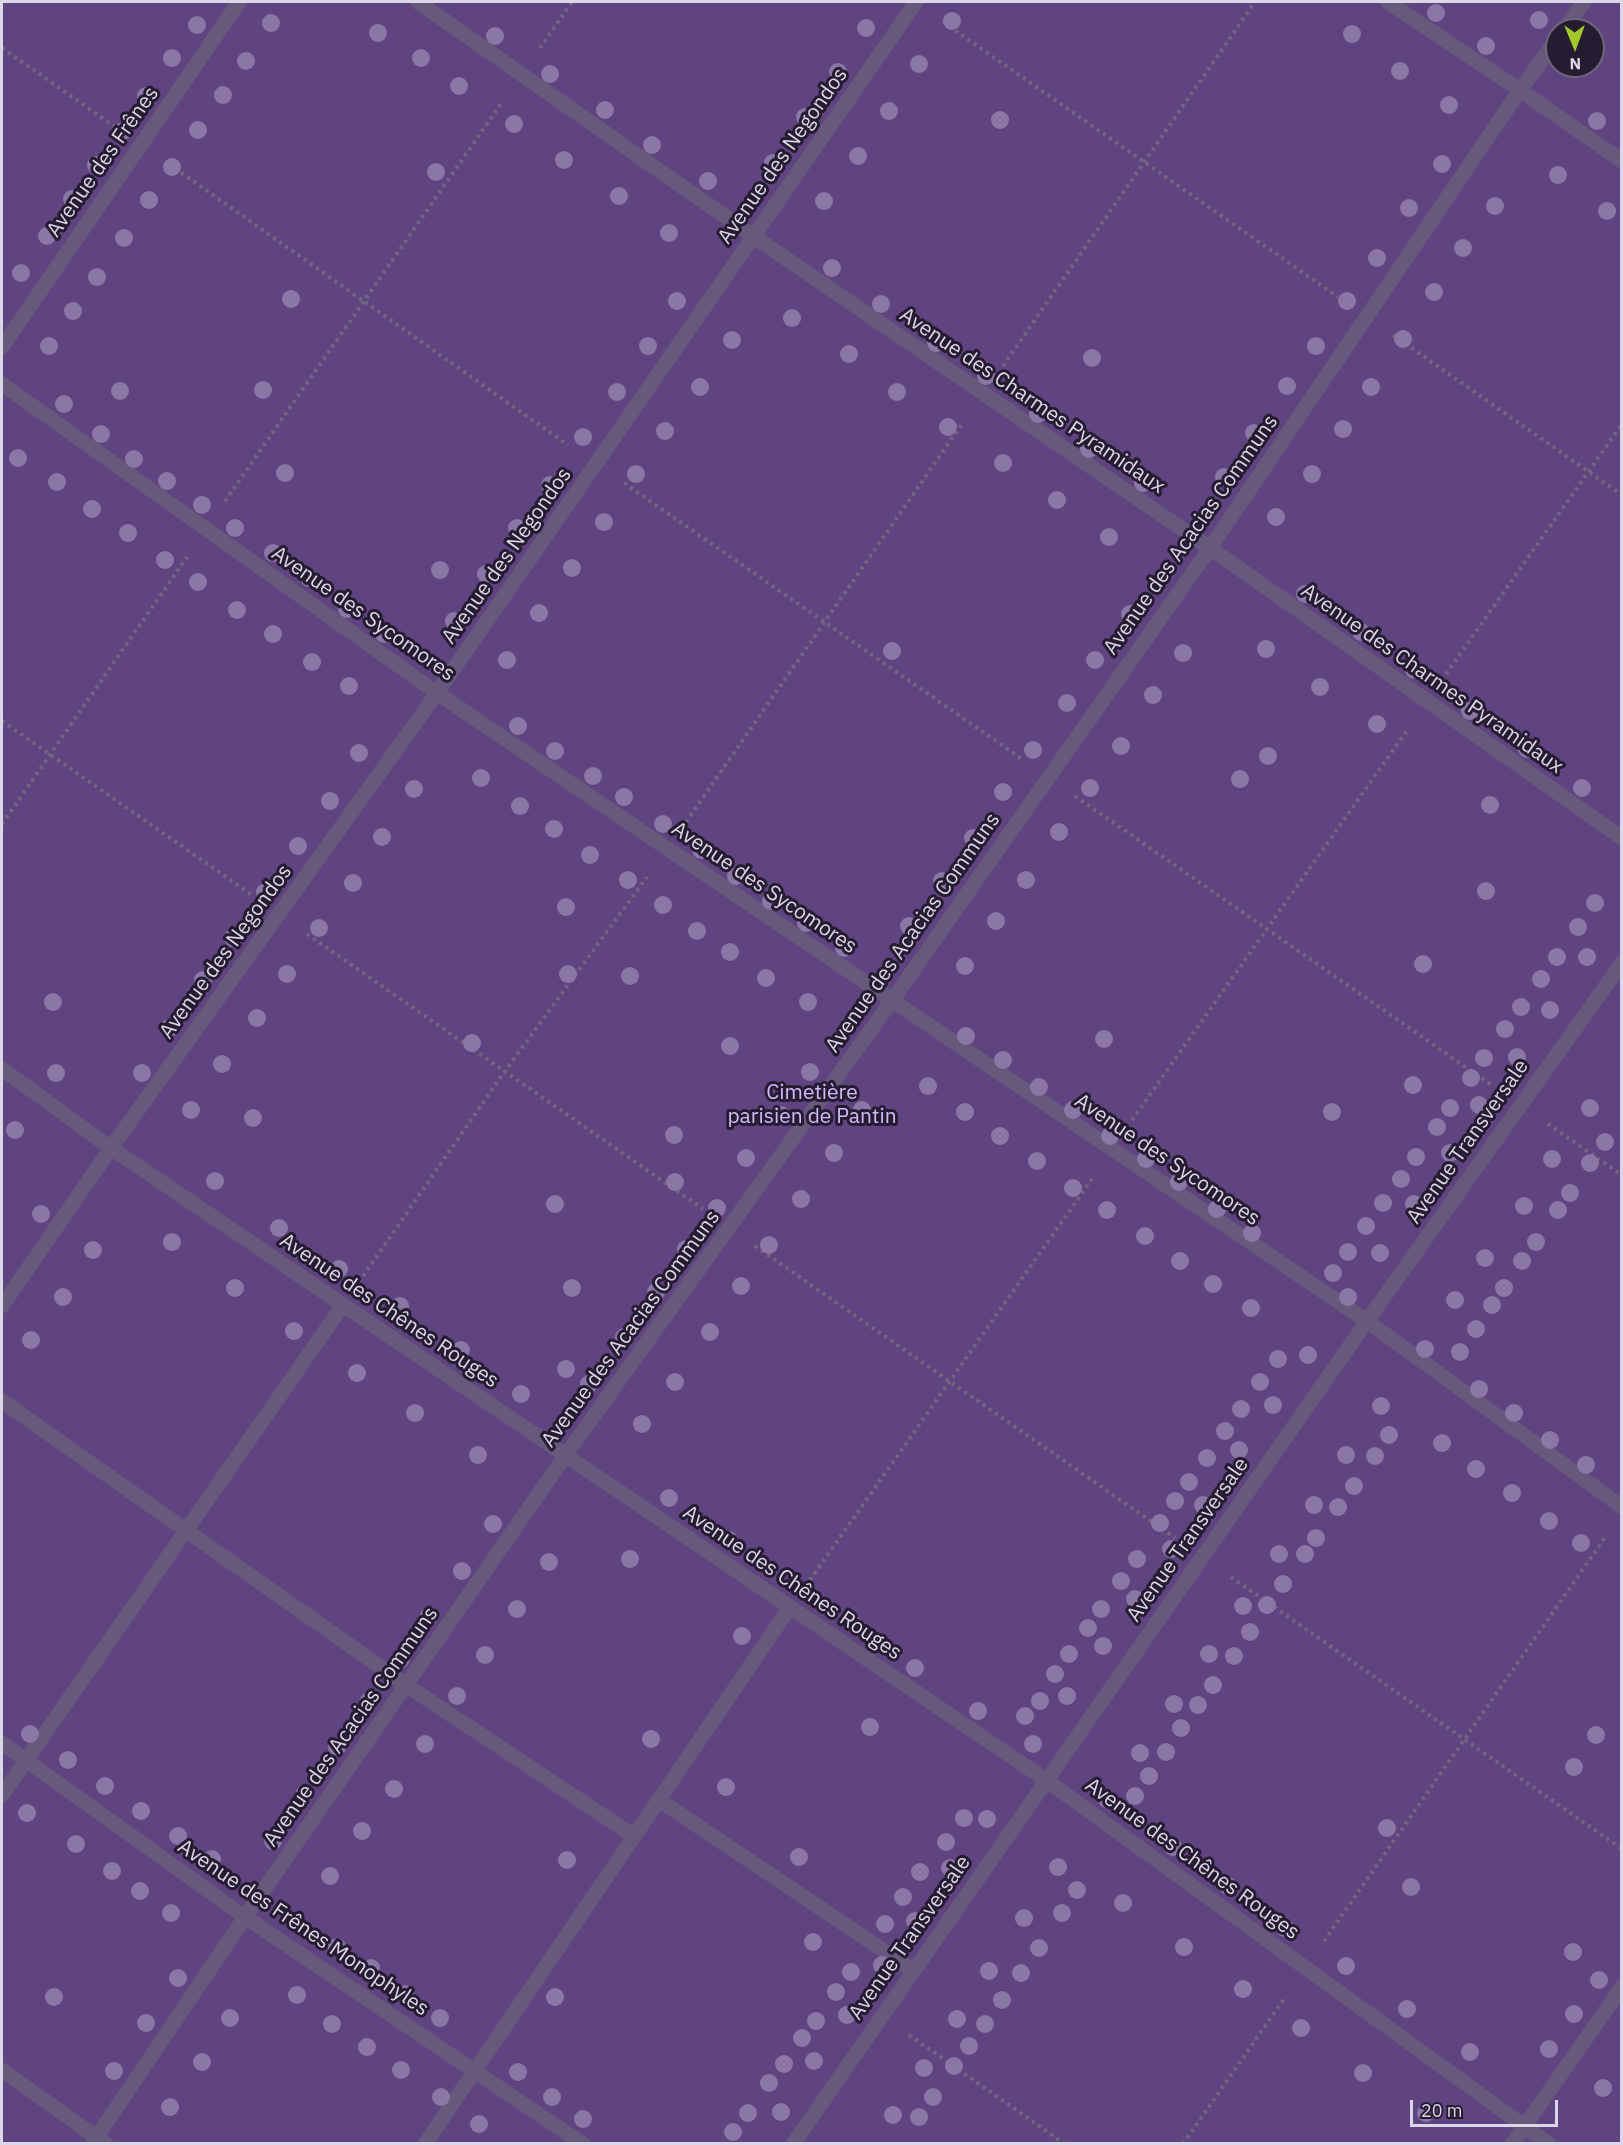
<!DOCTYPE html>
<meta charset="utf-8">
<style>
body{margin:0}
#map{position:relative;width:1623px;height:2145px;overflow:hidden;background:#30263d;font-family:"IBM Plex Sans",sans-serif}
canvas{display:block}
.frame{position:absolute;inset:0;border:3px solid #dcd7e6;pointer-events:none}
.north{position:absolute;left:1545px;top:18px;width:60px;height:60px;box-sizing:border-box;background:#261c32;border:2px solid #6f677a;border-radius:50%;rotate:179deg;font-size:16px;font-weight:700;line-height:24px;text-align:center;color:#dcd7e6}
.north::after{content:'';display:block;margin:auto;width:21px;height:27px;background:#a1c929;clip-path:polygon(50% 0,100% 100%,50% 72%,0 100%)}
.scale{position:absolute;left:1410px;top:2100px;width:148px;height:27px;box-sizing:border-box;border:3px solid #dcd7e6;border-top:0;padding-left:8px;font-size:18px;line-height:21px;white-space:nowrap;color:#dcd7e6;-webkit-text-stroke:4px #261c32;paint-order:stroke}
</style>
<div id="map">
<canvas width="1623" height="2145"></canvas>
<div class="frame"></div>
<div class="north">N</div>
<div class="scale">20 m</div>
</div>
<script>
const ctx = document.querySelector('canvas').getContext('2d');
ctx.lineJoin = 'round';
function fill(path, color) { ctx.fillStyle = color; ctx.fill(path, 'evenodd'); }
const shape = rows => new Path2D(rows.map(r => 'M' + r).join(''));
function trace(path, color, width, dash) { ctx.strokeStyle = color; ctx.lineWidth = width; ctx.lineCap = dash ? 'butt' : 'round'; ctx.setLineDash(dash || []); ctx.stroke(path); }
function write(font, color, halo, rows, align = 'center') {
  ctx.font = font + ' "IBM Plex Sans",sans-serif'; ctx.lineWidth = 6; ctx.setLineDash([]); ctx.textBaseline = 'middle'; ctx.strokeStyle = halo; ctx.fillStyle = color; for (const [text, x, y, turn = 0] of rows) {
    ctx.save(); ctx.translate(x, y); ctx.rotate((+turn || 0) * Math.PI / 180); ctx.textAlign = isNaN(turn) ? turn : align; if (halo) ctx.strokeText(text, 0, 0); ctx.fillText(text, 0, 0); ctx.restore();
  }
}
fill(shape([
 [2,2,1621,2,1621,2143,2,2143],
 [1557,30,1593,30,1593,66,1557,66]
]), '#5f4481');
trace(shape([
 [943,22,1338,297],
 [2,48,114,126],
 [540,48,572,2],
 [169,164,568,445],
 [1393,335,1622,495],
 [1003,366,1255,2],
 [624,483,1022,759],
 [225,501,503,101],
 [1446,674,1622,424],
 [2,721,252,895],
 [1075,796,1493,1086],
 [686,822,964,421],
 [2,824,187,557],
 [307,934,703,1209],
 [1132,1120,1408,729],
 [1548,1124,1622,1175],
 [755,1246,1175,1538],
 [363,1276,505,1071,647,877],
 [1231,1577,1622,1849],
 [810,1580,1094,1176],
 [1324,1941,1606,1536],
 [909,2035,1065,2144],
 [1183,2144,1286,1996]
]), '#70687c', 4, [3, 4.5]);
trace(shape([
 [418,2,753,236,1210,548,1622,838],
 [1388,2,1520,90,1622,161],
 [1563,30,1584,2],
 [2,347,239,2],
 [2,384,437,693,1367,1321,1622,1507],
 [2,1069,111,1148,1046,1780,1549,2144],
 [2,1306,111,1148,437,693,916,2],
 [2,1401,406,1685,634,1836],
 [2,1743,245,1917,583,2144],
 [2,1795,343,1305],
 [659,1800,913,1970],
 [2,2070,106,2144],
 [92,2144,245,1917,565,1456,893,999,1210,548,1520,90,1557,39],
 [425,2144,790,1607],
 [793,2144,1367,1321,1622,963],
 [1512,2144,1622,1987]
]), '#67597b', 15);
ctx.fillStyle = '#8a77a5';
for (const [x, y] of [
 [1436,13],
 [1539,20],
 [952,21],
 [271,23],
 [197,25],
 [866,28],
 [378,33],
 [1352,34],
 [495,36],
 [1486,46],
 [172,58],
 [421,58],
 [246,61],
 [919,64],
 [1400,71],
 [838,72],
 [550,74],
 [459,86],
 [223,95],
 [146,96],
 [1449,105],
 [605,110],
 [889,111],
 [805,117],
 [1000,120],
 [1597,121],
 [514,124],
 [198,130],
 [123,131],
 [652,145],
 [858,156],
 [564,160],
 [773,163],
 [1442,164],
 [96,165],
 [172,167],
 [436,172],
 [1558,175],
 [708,181],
 [619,196],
 [72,199],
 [149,200],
 [824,201],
 [1495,206],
 [1409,208],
 [1607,211],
 [669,233],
 [47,236],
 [124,238],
 [1463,248],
 [1377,258],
 [832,268],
 [21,273],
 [97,277],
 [1434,292],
 [291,299],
 [677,301],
 [1347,301],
 [881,304],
 [73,311],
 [792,318],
 [1403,339],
 [732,340],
 [936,343],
 [49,346],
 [648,346],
 [1316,346],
 [849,354],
 [1092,358],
 [986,376],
 [1287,386],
 [700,387],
 [1371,387],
 [263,390],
 [120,391],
 [617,392],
 [897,392],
 [64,404],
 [1038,414],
 [948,427],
 [1343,429],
 [665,431],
 [1254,433],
 [101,434],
 [583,437],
 [1089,449],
 [18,458],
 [134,459],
 [1003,463],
 [285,473],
 [636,474],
 [1312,474],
 [1224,477],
 [167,481],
 [57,482],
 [1143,483],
 [550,485],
 [1057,500],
 [202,505],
 [92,509],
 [1276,517],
 [604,522],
 [235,528],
 [517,528],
 [128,533],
 [1109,537],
 [273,553],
 [165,560],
 [572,568],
 [440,570],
 [486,574],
 [309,578],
 [198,582],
 [1305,594],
 [347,609],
 [237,610],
 [539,613],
 [1130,614],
 [454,621],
 [1361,632],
 [273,634],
 [384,634],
 [1266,649],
 [892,651],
 [1183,653],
 [507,660],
 [1095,660],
 [312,662],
 [1414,670],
 [349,686],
 [1320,687],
 [1153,695],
 [1067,703],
 [1470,711],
 [1377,724],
 [518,726],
 [1121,746],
 [1527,749],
 [1033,750],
 [555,751],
 [359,753],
 [1268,756],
 [593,776],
 [481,778],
 [1240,779],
 [1090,788],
 [1582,788],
 [414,789],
 [1003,792],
 [624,797],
 [330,801],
 [1490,805],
 [520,806],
 [663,824],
 [554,829],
 [1059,832],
 [382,837],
 [973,838],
 [298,846],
 [701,850],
 [590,855],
 [736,876],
 [628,880],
 [1026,880],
 [942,881],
 [353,883],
 [1486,891],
 [265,892],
 [771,901],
 [1595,903],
 [663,905],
 [566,907],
 [996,921],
 [806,923],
 [909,926],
 [1578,927],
 [319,928],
 [697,931],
 [233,938],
 [844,948],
 [730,952],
 [1557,957],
 [1587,957],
 [1423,964],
 [965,966],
 [287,974],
 [568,974],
 [630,976],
 [766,978],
 [1541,979],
 [203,980],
 [53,1002],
 [808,1002],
 [1521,1007],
 [1550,1010],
 [257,1018],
 [169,1028],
 [1505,1029],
 [966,1036],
 [1104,1039],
 [472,1043],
 [730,1046],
 [1517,1057],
 [1484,1058],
 [1003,1060],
 [222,1064],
 [810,1072],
 [56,1073],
 [142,1073],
 [1471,1078],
 [1413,1085],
 [928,1086],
 [1039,1087],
 [1479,1105],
 [1450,1108],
 [1590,1108],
 [191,1110],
 [862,1110],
 [1073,1110],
 [965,1112],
 [1332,1112],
 [781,1115],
 [253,1118],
 [1437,1127],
 [15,1130],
 [674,1135],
 [1000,1136],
 [1110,1136],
 [1605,1142],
 [834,1153],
 [1450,1153],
 [1416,1157],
 [746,1158],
 [1146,1159],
 [1552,1159],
 [1037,1161],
 [1590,1163],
 [1401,1179],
 [215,1181],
 [675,1182],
 [1179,1182],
 [1073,1188],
 [1570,1193],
 [801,1199],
 [1383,1203],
 [555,1204],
 [1414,1204],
 [1524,1206],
 [717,1208],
 [1217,1209],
 [1107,1210],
 [1558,1210],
 [41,1214],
 [1366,1226],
 [279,1228],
 [1252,1233],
 [1145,1236],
 [172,1242],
 [1536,1242],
 [769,1245],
 [686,1249],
 [93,1250],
 [1348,1252],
 [1380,1253],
 [1485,1258],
 [1180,1261],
 [1522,1261],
 [339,1269],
 [1333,1273],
 [1213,1284],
 [741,1286],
 [235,1288],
 [572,1288],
 [1504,1288],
 [656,1292],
 [63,1297],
 [1348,1297],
 [1455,1300],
 [1492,1305],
 [400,1306],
 [1251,1308],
 [1476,1329],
 [294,1331],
 [710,1332],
 [624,1337],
 [31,1340],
 [1425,1349],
 [461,1350],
 [1460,1352],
 [1308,1355],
 [1278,1359],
 [566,1369],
 [357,1373],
 [675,1382],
 [1260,1382],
 [589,1384],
 [1479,1389],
 [521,1394],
 [1273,1405],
 [1381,1406],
 [1241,1409],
 [415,1413],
 [1514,1413],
 [642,1424],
 [1225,1431],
 [1389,1435],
 [1550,1440],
 [1442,1443],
 [1239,1450],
 [478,1455],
 [1346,1455],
 [1375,1456],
 [1207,1458],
 [1586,1465],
 [1476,1469],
 [1189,1482],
 [1354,1486],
 [1512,1493],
 [669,1498],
 [1175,1501],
 [1203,1505],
 [1314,1505],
 [1338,1507],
 [1549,1521],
 [1160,1523],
 [493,1524],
 [1316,1538],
 [729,1540],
 [1581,1543],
 [1171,1549],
 [1279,1554],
 [1305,1554],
 [630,1559],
 [1137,1559],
 [549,1562],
 [462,1571],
 [1121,1581],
 [1283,1584],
 [1135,1599],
 [1267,1605],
 [1243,1606],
 [517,1609],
 [1101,1609],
 [429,1616],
 [854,1625],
 [1088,1628],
 [1250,1632],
 [742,1636],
 [1103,1646],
 [1069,1654],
 [1209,1654],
 [485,1655],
 [1234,1656],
 [401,1659],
 [915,1668],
 [1055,1674],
 [1213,1685],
 [457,1696],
 [1067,1696],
 [369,1701],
 [1040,1701],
 [1174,1704],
 [1198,1705],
 [978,1711],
 [1025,1716],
 [870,1727],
 [1181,1728],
 [30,1734],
 [1596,1735],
 [651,1739],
 [425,1744],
 [1033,1744],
 [337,1747],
 [1166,1752],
 [1140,1753],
 [68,1760],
 [1574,1767],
 [1149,1776],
 [105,1786],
 [726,1787],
 [394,1789],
 [305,1793],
 [1135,1796],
 [1107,1799],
 [141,1811],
 [27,1813],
 [964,1818],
 [987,1819],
 [1387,1828],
 [362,1831],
 [178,1836],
 [273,1841],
 [946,1842],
 [76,1844],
 [1173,1847],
 [799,1857],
 [212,1859],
 [567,1860],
 [1058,1867],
 [950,1868],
 [112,1871],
 [920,1872],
 [330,1876],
 [1228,1886],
 [1411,1887],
 [1077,1890],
 [140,1891],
 [903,1897],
 [1123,1903],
 [171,1913],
 [1062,1913],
 [1024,1918],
 [915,1921],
 [885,1924],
 [1285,1928],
 [813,1942],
 [337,1947],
 [1184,1947],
 [1039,1948],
 [1573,1952],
 [882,1965],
 [1346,1966],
 [371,1968],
 [989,1971],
 [851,1972],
 [1021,1973],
 [178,1978],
 [1599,1980],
 [1243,1989],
 [836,1992],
 [405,1994],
 [297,1995],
 [54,1997],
 [555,1997],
 [1002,2000],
 [1407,2009],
 [1574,2014],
 [847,2015],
 [230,2018],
 [440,2018],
 [957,2019],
 [816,2021],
 [146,2023],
 [332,2024],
 [985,2024],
 [1301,2028],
 [802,2038],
 [969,2046],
 [367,2047],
 [1549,2049],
 [1470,2052],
 [814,2061],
 [202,2062],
 [784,2064],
 [954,2066],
 [924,2068],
 [401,2070],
 [114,2071],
 [518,2072],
 [1363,2073],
 [769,2083],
 [1603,2088],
 [441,2097],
 [552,2097],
 [933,2097],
 [170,2107],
 [781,2112],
 [748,2113],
 [1426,2113],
 [893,2115],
 [919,2117],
 [583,2119],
 [479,2124],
 [733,2132]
]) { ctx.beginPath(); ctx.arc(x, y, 9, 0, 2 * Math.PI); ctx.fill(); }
write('21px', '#dcd7e6', '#261c32', [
 ["Avenue des Negondos",783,156,-55],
 ["Avenue des Frênes",103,162,-55],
 ["Avenue des Charmes Pyramidaux",1032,401,34],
 ["Avenue des Acacias Communs",1191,535,-55],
 ["Avenue des Negondos",507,556,-55],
 ["Avenue des Sycomores",363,614,35],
 ["Avenue des Charmes Pyramidaux",1432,679,35],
 ["Avenue des Sycomores",764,888,34],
 ["Avenue des Acacias Communs",913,933,-55],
 ["Avenue des Negondos",226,952,-54],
 ["Avenue Transversale",1468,1142,-55],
 ["Avenue des Sycomores",1167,1160,34],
 ["Avenue des Chênes Rouges",389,1311,34],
 ["Avenue des Acacias Communs",631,1329,-54],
 ["Avenue Transversale",1188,1540,-55],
 ["Avenue des Chênes Rouges",792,1583,34],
 ["Avenue des Acacias Communs",351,1727,-55],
 ["Avenue des Chênes Rouges",1192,1859,36],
 ["Avenue des Frênes Monophyles",303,1928,34],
 ["Avenue Transversale",910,1938,-55]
]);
write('21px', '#d4bafa', '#261c32', [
 ["Cimetière",812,1093],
 ["parisien de Pantin",812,1117]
]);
</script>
